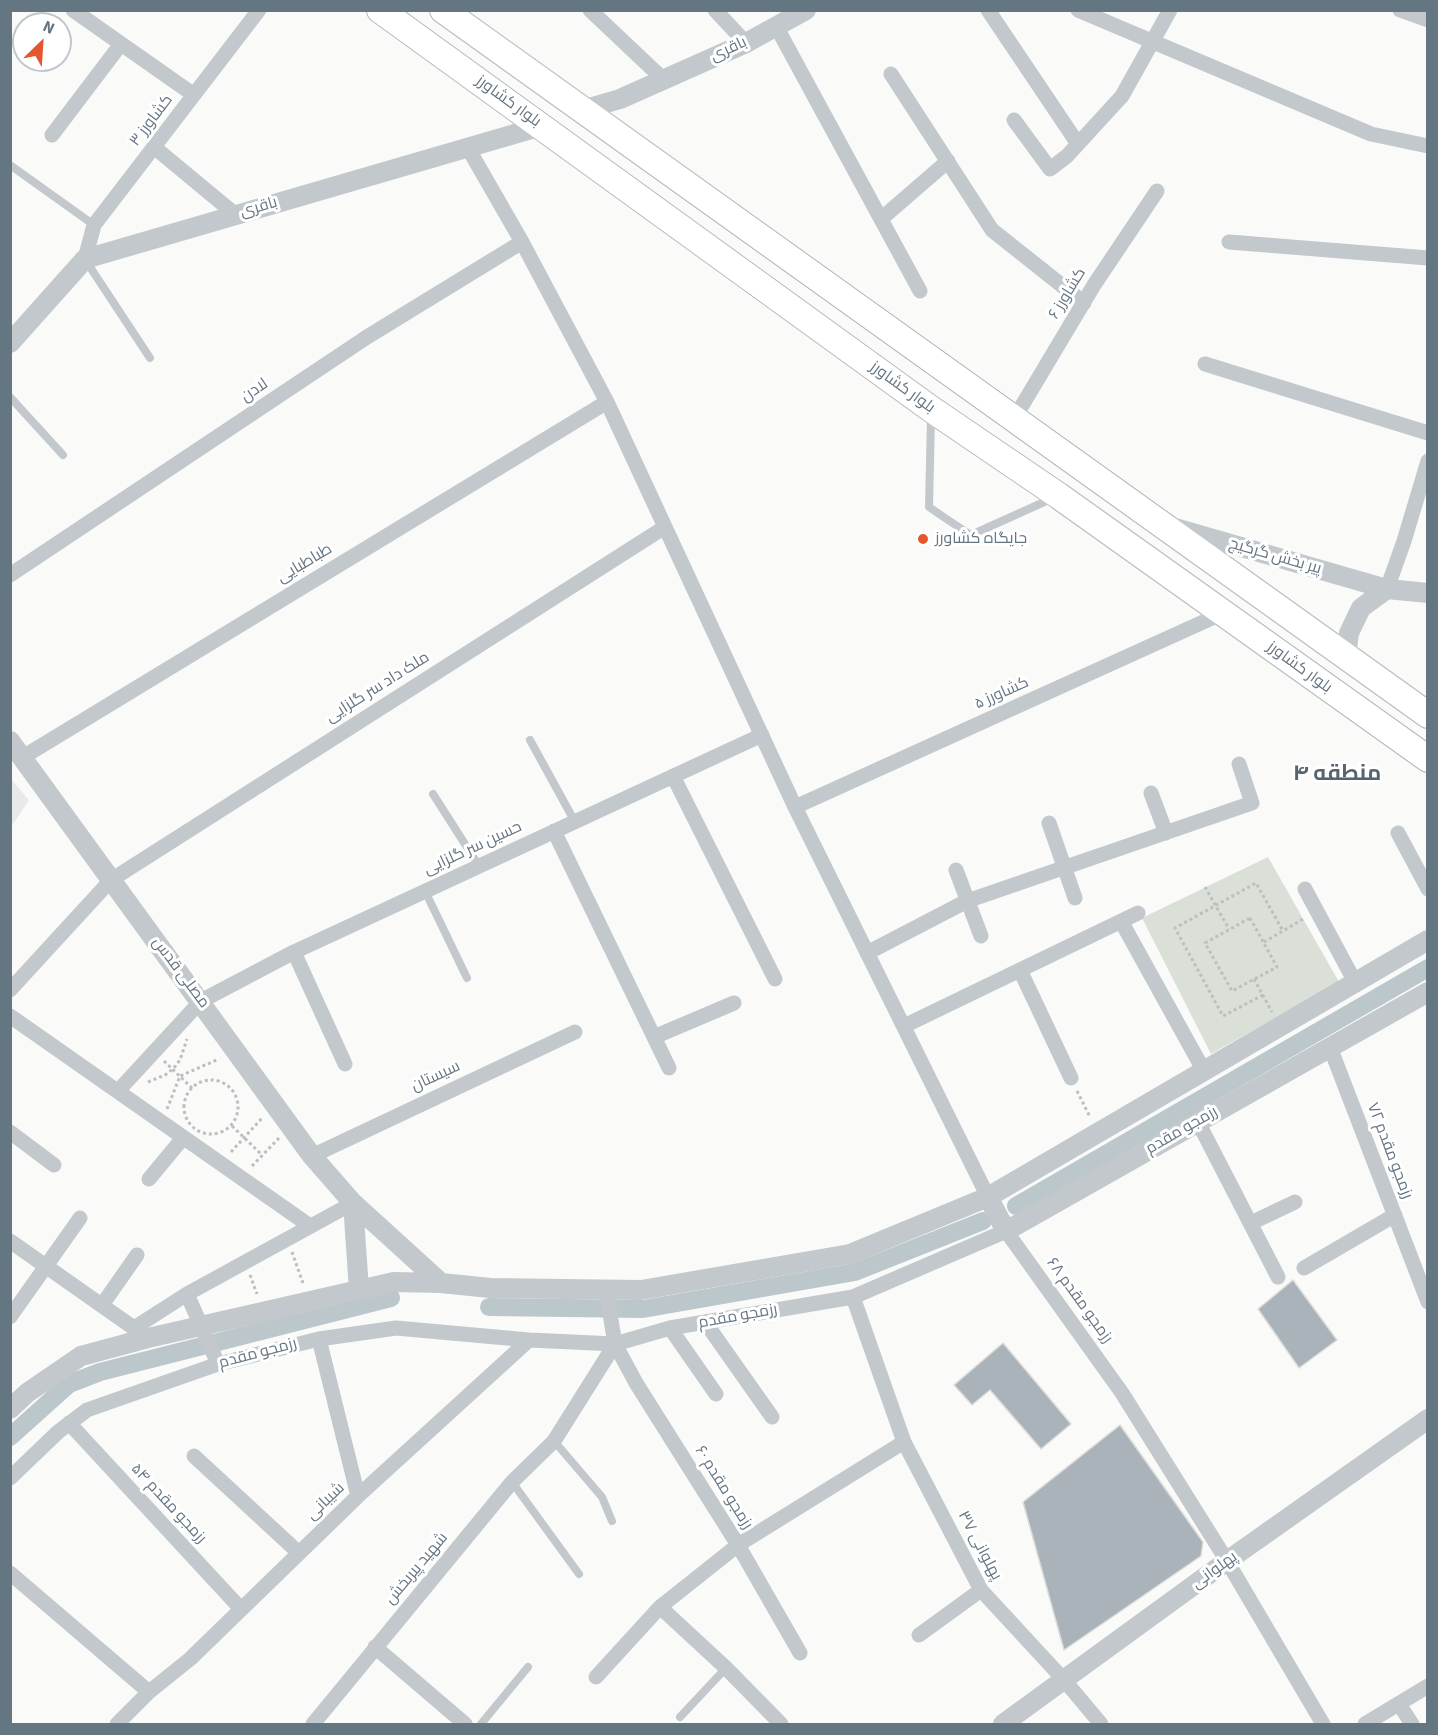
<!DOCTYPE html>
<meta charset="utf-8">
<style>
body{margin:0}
#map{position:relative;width:1438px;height:1735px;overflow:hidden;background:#fafaf8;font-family:"Source Sans 3",sans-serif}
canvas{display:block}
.frame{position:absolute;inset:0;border:12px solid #657683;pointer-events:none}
.north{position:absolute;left:12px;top:12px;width:60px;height:60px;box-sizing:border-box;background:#fff;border:2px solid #c1c8cd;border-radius:50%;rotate:25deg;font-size:16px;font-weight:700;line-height:24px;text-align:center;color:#657683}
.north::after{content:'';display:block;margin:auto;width:21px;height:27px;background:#e4572e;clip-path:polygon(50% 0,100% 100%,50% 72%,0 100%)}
</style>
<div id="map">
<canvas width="1438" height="1735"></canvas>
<div class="frame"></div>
<div class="north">N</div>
</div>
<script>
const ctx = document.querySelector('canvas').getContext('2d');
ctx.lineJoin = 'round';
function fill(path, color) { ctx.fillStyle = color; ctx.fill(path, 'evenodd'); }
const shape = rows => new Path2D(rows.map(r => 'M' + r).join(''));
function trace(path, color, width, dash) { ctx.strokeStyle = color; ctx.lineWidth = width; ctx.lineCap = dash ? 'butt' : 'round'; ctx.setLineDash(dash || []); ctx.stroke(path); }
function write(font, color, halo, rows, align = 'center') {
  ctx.font = font + ' "Source Sans 3",Cairo,sans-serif'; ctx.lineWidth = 6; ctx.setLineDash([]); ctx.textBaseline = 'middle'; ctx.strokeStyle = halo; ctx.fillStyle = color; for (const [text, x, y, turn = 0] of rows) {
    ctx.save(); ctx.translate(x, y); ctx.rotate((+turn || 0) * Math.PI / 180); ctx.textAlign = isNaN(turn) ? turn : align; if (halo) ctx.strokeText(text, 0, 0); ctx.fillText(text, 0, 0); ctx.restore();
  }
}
fill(shape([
 [11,779,29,800,11,827]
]), '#e8e9e9');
fill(shape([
 [1268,857,1339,982,1211,1054,1142,918]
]), '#dadfd7');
trace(shape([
 [1016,1206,1428,968],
 [489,1307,643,1309,855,1272,983,1221],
 [10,1437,69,1384,100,1372,391,1298]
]), '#bbc7cb', 18);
const building = shape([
 [1293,1280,1337,1340,1299,1368,1258,1309,1293,1280],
 [1003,1343,1071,1424,1041,1449,990,1390,972,1405,954,1385,1003,1343],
 [1120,1425,1203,1542,1201,1556,1064,1650,1023,1502,1120,1425]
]);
fill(building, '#aab3b9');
trace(building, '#dcdcda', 1.5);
const primary = shape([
 [380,10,931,409,1059,496,1428,759],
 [443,10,1428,715]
]);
trace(primary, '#b5babe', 28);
trace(shape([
 [1205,887,1229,929],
 [1250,918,1277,967,1232,991,1205,943,1250,918],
 [1264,942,1305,918],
 [1254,979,1272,1012],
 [1263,995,1223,1016,1175,928,1256,883,1283,931],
 [164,1061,192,1088],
 '184 1107a27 27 0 1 1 54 0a27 27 0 1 1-54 0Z',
 [148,1082,165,1075,173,1069,180,1060,187,1039],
 [1077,1091,1090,1117],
 [167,1109,180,1076,219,1059],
 [232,1126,262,1155],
 [231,1152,263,1117],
 [252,1166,279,1138],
 [292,1252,304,1286],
 [250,1275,257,1294]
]), '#bbbfc2', 3, [3, 3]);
trace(shape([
 [10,165,94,225],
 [86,261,150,358],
 [10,397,63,455],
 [931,417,929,507,948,520,971,535,1053,498],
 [530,740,575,822],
 [433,794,479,866],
 [425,891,467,978],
 [554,1441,602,1497,612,1521],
 [512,1482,579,1574],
 [680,1717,726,1668],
 [481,1724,528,1667]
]), '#c3c8cc', 8);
trace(shape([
 [73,10,194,95],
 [590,10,663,79],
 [715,10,746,43],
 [988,10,1078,144],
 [1078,10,1371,134,1428,146],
 [1400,10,1428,20],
 [776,26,920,291],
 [891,74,992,230,1084,303],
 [1014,120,1050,169,1067,156,1122,96,1170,10],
 [52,135,121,44],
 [154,147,236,215],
 [468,148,522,242,607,402,795,807,988,1197],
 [881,219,948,161],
 [1229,242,1428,258],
 [85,259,94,225,259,10],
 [1205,364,1428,433],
 [1014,419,1094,285,1157,191],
 [10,575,367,337,522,242],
 [1387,589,1404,541,1428,461],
 [23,757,607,402],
 [673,776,775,979],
 [1151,793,1166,833],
 [795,807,1223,613],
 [1049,823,1075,898],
 [554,831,669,1068],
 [1398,833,1428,889],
 [956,870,981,936],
 [1305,889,1355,982],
 [1121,921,1204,1071],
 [294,952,345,1064],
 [867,953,967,901,1252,803,1239,764],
 [1020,970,1071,1078],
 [10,990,111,880,665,527],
 [10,1016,310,1226],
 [904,1026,1138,913],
 [654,1037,734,1003],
 [1330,1047,1428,1302],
 [118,1091,201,1001,294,952,762,735],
 [1198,1122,1278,1277],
 [10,1132,54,1165],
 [312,1156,575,1032],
 [149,1179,183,1138],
 [1251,1223,1295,1202],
 [10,1241,141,1333],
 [1304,1268,1395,1215],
 [606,1290,615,1344,636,1383,738,1545,800,1653],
 [187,1294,218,1364],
 [853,1297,904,1442,981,1590,1065,1681,1101,1724],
 [102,1305,137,1255],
 [10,1317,80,1218],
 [705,1322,772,1417],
 [134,1328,187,1294,353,1203],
 [670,1328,716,1394],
 [319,1339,358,1496],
 [69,1423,241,1609],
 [194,1456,299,1553],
 [10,1478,58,1432,87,1410,218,1364,319,1339,396,1328,529,1340,615,1344,670,1328,853,1297,1006,1231,1122,1393,1227,1561,1323,1724],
 [10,1573,149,1692],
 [660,1607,726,1668,781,1724],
 [919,1635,981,1590],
 [375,1647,465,1724],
 [596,1677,660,1607,738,1545,904,1442],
 [1399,1704,1412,1724],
 [117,1724,149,1692,190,1659,358,1496,529,1340],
 [313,1724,512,1482,554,1441,615,1344],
 [1365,1724,1428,1686]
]), '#c3c8cc', 15);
trace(shape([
 [582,110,620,99,746,43,806,10],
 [10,343,85,259,542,126],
 [1172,527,1387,589,1428,593],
 [1346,656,1349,633,1361,608,1387,589],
 [10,741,312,1156,353,1203,441,1283],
 [988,1197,1006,1231,1428,992],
 [353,1203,359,1290],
 [10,1409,27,1393,81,1356,148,1338,394,1282,441,1283,490,1288,641,1290,850,1254,988,1197,1428,940],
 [1003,1724,1227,1561,1428,1419]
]), '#c3c8cc', 20);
trace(primary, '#fff', 26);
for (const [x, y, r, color] of [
 [923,539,6,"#e4572e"]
]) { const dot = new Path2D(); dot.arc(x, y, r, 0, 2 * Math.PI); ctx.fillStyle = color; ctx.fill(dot); trace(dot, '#fff', 2); }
write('16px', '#657683', '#fff', [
 ["باقری",729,50,-25],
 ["بلوار کشاورز",508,102,36],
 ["کشاورز ۳",152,121,-53],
 ["باقری",259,208,-16],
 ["کشاورز ۶",1068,294,-59],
 ["بلوار کشاورز",902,388,36],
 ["لادن",255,391,-34],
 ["پیر بخش گرگیج",1275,557,16],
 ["طباطبایی",305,564,-31],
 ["بلوار کشاورز",1299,668,36],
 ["ملک داد سر گلزایی",378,688,-32],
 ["کشاورز ۵",1002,694,-24],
 ["حسین سر گلزایی",473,849,-25],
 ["مصلی قدس",180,973,53],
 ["سیستان",436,1077,-25],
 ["رزمجو مقدم",1182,1131,-30],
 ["رزمجو مقدم ۷۲",1389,1151,69],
 ["رزمجو مقدم ۶۸",1079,1301,54],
 ["رزمجو مقدم",738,1317,-10],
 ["رزمجو مقدم",258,1354,-15],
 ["رزمجو مقدم ۶۰",723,1488,58],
 ["شیبانی",326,1502,-44],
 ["رزمجو مقدم ۵۴",168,1504,47],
 ["پهلوانی ۳۷",979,1546,62],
 ["شهید پیربخش",417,1569,-50],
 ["پهلوانی",1215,1571,-36]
]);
write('16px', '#657683', '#fff', [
 ["جایگاه کشاورز",935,539]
], 'left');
write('bold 22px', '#57646e', '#fff', [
 ["منطقه ۴",1337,775]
]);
</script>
